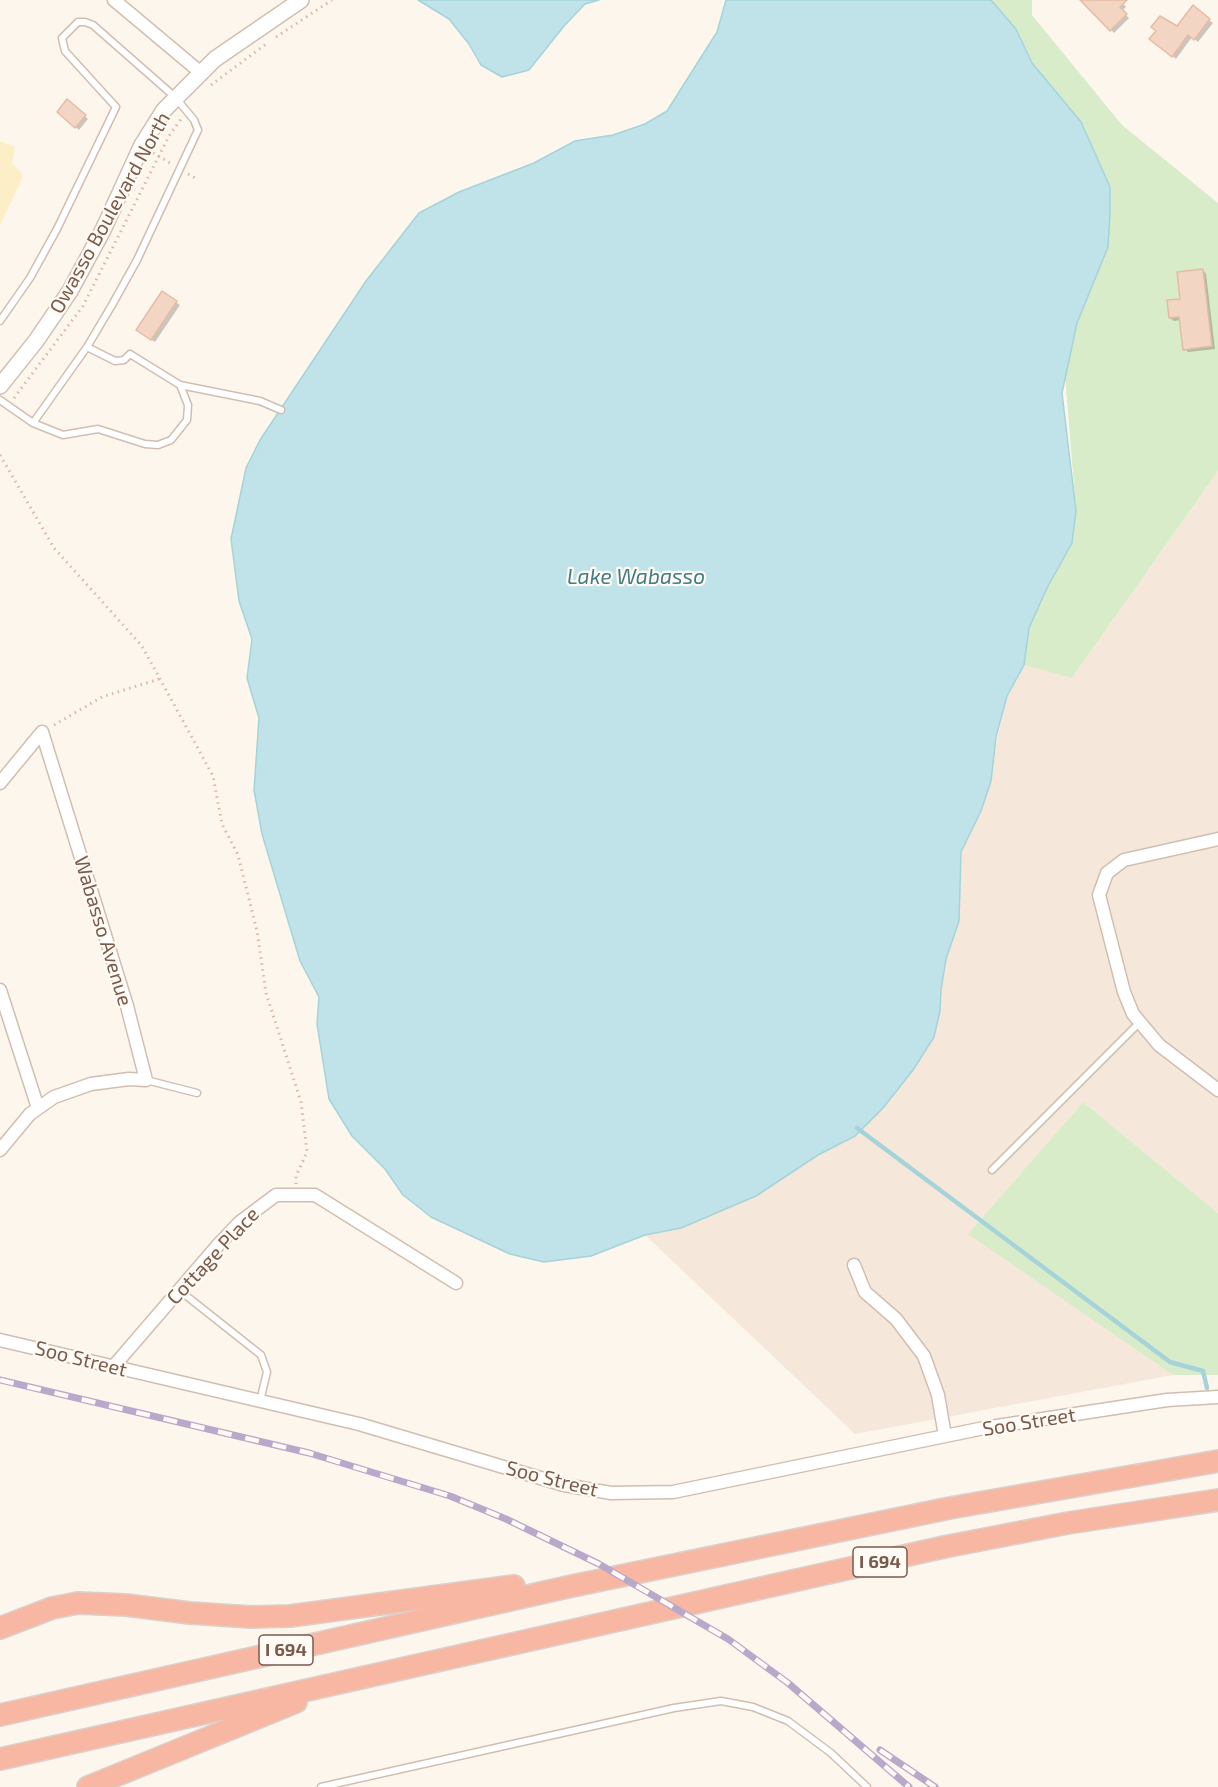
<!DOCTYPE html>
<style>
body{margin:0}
canvas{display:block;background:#fdf6ec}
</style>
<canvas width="1218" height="1787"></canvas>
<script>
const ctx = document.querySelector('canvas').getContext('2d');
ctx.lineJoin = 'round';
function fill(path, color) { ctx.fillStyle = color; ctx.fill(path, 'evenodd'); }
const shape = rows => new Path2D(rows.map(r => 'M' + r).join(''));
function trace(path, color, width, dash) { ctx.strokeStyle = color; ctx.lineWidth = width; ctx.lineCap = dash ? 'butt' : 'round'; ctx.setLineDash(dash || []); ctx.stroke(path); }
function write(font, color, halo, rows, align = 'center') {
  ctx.font = font + ' "Exo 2",sans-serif'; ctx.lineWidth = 4.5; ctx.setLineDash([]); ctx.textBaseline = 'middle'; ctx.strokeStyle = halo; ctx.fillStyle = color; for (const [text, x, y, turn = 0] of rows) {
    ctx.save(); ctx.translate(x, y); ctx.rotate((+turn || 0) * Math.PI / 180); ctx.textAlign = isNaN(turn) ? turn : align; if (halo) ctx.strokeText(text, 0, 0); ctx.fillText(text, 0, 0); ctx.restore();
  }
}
fill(shape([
 [1218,471,1218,1213,1083,1102,969,1233,1173,1375,855,1434,645,1235,716,1214,841,1143,869,1122,940,1011,941,990,946,959,959,921,961,852,981,811,1007,696,1024,665,1073,677]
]), '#f5e8da');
fill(shape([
 [991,0,1032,0,1032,15,1122,125,1218,203,1218,471,1072,678,1024,665,1029,628,1076,511,1065,375,1110,187,1081,122,1032,63,1017,29],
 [1083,1102,1218,1213,1218,1375,1173,1375,968,1234]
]), '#d8ecc9');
fill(shape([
 [0,141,15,147,12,163,21,172,22,179,0,225]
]), '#fcefc7');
const water = shape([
 [418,0,599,0,585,4,564,26,529,70,502,77,481,65,469,44,449,19,418,0],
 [726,0,991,0,1016,29,1032,63,1081,122,1110,187,1110,214,1108,247,1077,323,1062,393,1076,511,1072,543,1047,588,1029,628,1024,665,1007,696,996,737,991,781,981,811,961,852,959,921,946,959,941,990,940,1011,934,1037,913,1070,883,1108,855,1136,818,1155,756,1196,681,1228,645,1235,591,1256,544,1262,510,1254,431,1217,403,1195,385,1169,352,1136,329,1099,317,1024,319,997,300,961,262,834,254,790,259,718,247,678,252,639,239,601,231,539,246,468,260,440,366,281,419,213,459,192,534,163,575,141,613,135,645,124,667,111,717,32,726,0]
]);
fill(water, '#bfe3e8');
trace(water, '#a5d3da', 1.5);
fill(shape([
 [1082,0,1120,0,1126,7,1122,11,1129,18,1114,33],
 [1193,8,1213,23,1198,42,1192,37,1176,59,1155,42,1178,28],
 [59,112,85,116,88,119,79,130],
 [1203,270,1206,274,1215,349,1188,352,1185,349,1181,320,1174,321,1170,318],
 [162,293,180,305,155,342,141,333]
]), '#0003');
trace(shape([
 [857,1128,1170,1362,1203,1371,1207,1388]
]), '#a5d3da', 4.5);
const building = shape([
 [1080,0,1127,0,1120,7,1127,14,1110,31,1080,0],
 [1193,5,1210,19,1194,40,1188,35,1172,57,1149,39,1156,31,1151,27,1160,16,1177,26,1193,5],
 [67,99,86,115,75,128,57,112,67,99],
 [1203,269,1212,346,1183,350,1179,317,1169,318,1167,300,1180,299,1177,272,1203,269],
 [162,291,177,301,151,340,136,330,162,291]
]);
fill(building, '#f3d5c3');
trace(building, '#e6bba3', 1.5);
const service = shape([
 [0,321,30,278,57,229,116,107,65,51,62,38,78,22,85,22,93,25,175,97,194,120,198,130,137,260,112,305,87,347,33,423],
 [180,385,260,401,281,410],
 [0,400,33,423,63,435,98,429,145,444,158,445,171,440,187,420,188,405,180,385,130,354,124,360,115,361,87,347],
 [146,1080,197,1093],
 [992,1170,1139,1023],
 [179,1290,261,1355,267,1372,260,1401],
 [321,1787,674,1708,721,1701,753,1707,788,1721,831,1753,867,1787]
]);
const minor = shape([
 [114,0,200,72],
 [0,783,42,732],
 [1218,839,1124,860,1107,873,1099,895,1124,992,1133,1014,1159,1045,1218,1090],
 [0,990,38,1108],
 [0,1150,30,1114,54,1097,91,1084,129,1079,146,1080,127,1006,42,732],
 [854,1265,865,1292,896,1319,924,1356,938,1395,945,1436],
 [0,1340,359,1424,564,1485,611,1493,673,1492,984,1428,1167,1400,1218,1397],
 [113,1367,219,1244,240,1222,276,1195,315,1195,456,1283]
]);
const tertiary = shape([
 [0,386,36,341,70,291,103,230,142,145,164,110,215,59,301,0]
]);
const motorway = shape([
 [0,1628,52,1608,78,1603,126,1605,190,1613,251,1617,290,1616,514,1586],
 [0,1715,572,1586,950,1508,1218,1461],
 [0,1759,944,1547,1068,1523,1218,1500],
 [88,1787,296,1702]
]);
trace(service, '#d1beb0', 9);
trace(minor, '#d1beb0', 15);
trace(tertiary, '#d1beb0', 18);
trace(motorway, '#dad1cd', 24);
trace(shape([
 [276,37,332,0],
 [211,85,266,44],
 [153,153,172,164],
 [188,174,197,179],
 [14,398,83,306,169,136,181,119],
 [0,455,54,548,142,646,213,776,222,824,238,855,257,931,266,993,301,1102,307,1152,296,1176,296,1184],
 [54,725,102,697,159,679]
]), '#d9b8a5', 3, [1.5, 4.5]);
trace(service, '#fff', 6);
trace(minor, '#fff', 12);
trace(tertiary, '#fff', 15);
trace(motorway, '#f7b7a3', 21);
const rail = shape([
 [0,1380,309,1453,450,1496,506,1519,599,1564,728,1639,788,1683,909,1787],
 [880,1750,935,1787]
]);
trace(rail, '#b9a8c9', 7);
trace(rail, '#fffaf3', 4.5, [14]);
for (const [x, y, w] of [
 [880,1562,54],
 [286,1650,54]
]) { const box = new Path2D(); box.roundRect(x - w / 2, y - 15, w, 30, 4.5); ctx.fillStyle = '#fffaf3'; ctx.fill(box); trace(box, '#7a5c4d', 1.5); }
write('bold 18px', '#7a5c4d', null, [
 ["I 694",880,1562],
 ["I 694",286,1650]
]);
write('20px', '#7a5c4d', '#fffaf3', [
 ["Owasso Boulevard North",110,213,-61],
 ["Wabasso Avenue",103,931,73],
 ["Cottage Place",213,1256,-47],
 ["Soo Street",81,1359,14],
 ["Soo Street",1029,1422,-9],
 ["Soo Street",552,1479,14]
]);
write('italic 21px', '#437c86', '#fffaf3', [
 ["Lake Wabasso",636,577]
]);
</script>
